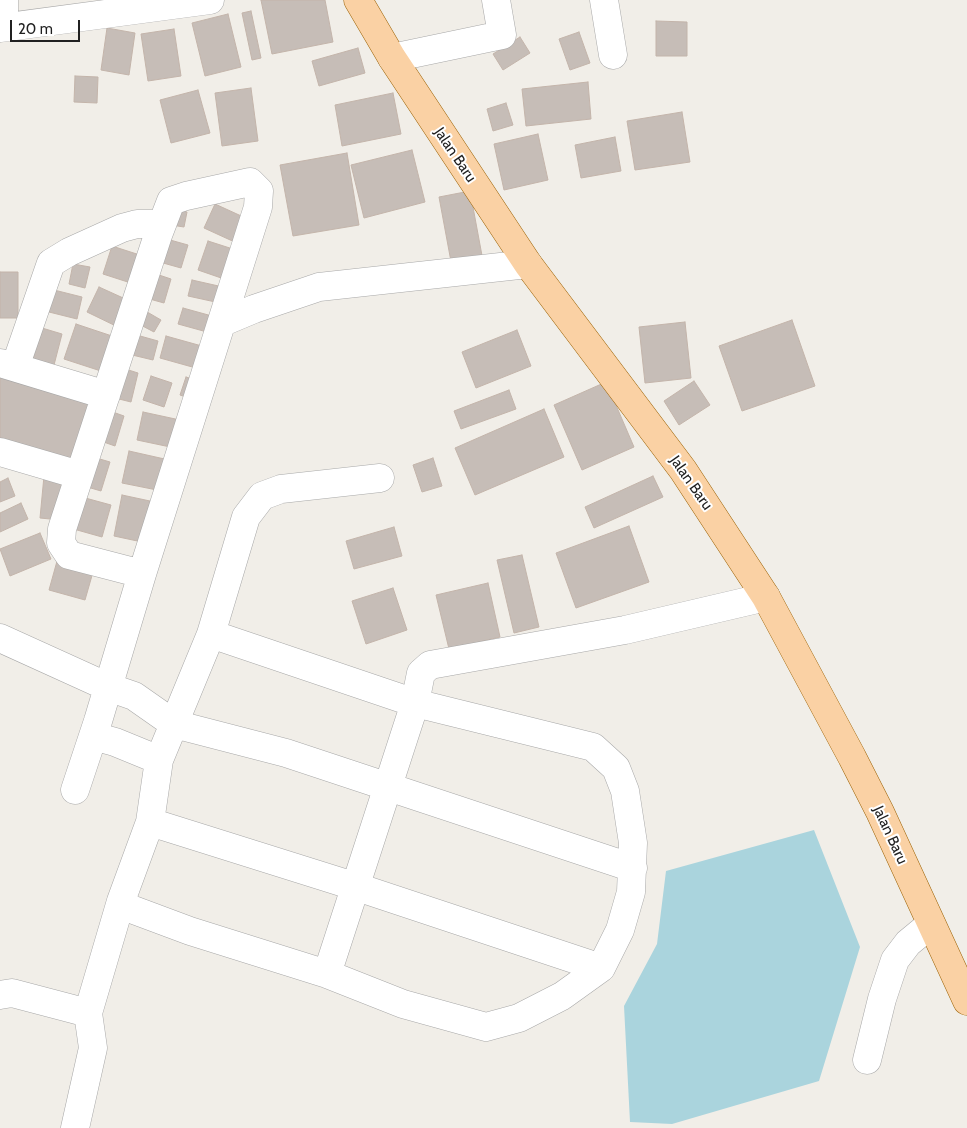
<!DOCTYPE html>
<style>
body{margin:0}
#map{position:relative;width:967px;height:1128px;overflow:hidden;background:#f1eee8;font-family:Cabin,sans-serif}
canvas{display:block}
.scale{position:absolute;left:10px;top:20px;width:70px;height:22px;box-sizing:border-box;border:2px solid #212121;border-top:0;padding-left:6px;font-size:15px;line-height:18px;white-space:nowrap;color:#212121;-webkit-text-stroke:4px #fff;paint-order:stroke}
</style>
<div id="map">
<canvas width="967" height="1128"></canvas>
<div class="scale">20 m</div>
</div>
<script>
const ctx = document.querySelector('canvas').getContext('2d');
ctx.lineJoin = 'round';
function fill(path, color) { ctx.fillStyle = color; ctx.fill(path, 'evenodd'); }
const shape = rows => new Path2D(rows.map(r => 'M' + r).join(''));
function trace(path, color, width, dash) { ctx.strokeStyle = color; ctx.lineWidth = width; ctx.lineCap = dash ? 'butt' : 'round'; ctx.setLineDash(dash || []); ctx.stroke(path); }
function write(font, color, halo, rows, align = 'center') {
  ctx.font = font + ' Cabin,sans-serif'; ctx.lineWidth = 4; ctx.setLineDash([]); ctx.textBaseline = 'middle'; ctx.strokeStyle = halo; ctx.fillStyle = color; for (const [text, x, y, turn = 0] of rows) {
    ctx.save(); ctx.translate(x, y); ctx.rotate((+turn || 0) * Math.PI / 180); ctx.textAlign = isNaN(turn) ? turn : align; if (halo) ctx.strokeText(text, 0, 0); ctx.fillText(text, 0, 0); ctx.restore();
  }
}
fill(shape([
 [814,830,860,947,819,1081,672,1124,630,1122,624,1006,657,944,666,871]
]), '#aad4dd');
const building = shape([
 [261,0,325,0,333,42,272,54,261,0],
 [251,11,261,58,252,60,242,13,251,11],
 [228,14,241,67,205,76,192,23,228,14],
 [656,21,687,22,687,56,656,56,656,21],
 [107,28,135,33,129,75,101,70,107,28],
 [174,29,181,76,148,81,141,34,174,29],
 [579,32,590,63,570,70,559,39,579,32],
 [520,37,530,53,503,70,493,54,520,37],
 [358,48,365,73,319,86,312,61,358,48],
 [75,76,98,77,97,103,74,102,75,76],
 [588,82,591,119,526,126,522,89,588,82],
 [251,88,258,141,222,146,215,93,251,88],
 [198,90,210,133,171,143,160,100,198,90],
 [393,93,401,134,342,146,335,105,393,93],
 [506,103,513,125,493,131,487,109,506,103],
 [682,112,690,162,635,170,627,121,682,112],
 [538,134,548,180,504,190,494,144,538,134],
 [615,137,621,171,581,178,575,145,615,137],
 [412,150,425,202,364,218,351,165,412,150],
 [347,153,359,225,293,236,280,165,347,153],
 [470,191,483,261,452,267,439,197,470,191],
 [215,204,250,220,239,244,204,228,215,204],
 [173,209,187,212,184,227,171,225,173,209],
 [163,238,188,245,181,268,156,261,163,238],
 [208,241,236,250,227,280,198,270,208,241],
 [112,246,146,257,137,285,103,274,112,246],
 [73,264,90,267,85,288,69,284,73,264],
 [0,272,18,272,18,318,0,318,0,272],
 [153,273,171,279,164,303,146,298,153,273],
 [192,280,223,287,220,303,188,296,192,280],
 [99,287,132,302,120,328,87,312,99,287],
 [50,289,82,297,77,319,45,311,50,289],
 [183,308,212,316,207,332,178,324,183,308],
 [142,309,161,320,154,332,135,322,142,309],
 [792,320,815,386,742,411,719,346,792,320],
 [685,322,691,378,645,383,639,327,685,322],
 [76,324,118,338,107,373,64,359,76,324],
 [42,328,62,334,54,365,33,359,42,328],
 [517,330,531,366,476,388,462,352,517,330],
 [133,334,158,341,153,360,128,354,133,334],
 [166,336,209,348,203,370,160,358,166,336],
 [119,367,138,373,131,402,111,397,119,367],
 [0,372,92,399,73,467,0,446,0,372],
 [151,376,172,383,164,407,143,400,151,376],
 [186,377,202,382,196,401,180,395,186,377],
 [694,381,710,405,679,425,664,401,694,381],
 [606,382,634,447,582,470,554,405,606,382],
 [509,390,516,409,461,429,454,411,509,390],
 [544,409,564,457,475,495,455,448,544,409],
 [107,410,124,416,115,446,98,440,107,410],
 [143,412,180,420,175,448,137,440,143,412],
 [129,451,169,460,162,491,122,483,129,451],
 [93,457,110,462,101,491,84,486,93,457],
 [433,458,442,486,422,492,413,465,433,458],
 [44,476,64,479,60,520,40,518,44,476],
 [653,476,663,497,594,528,585,507,653,476],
 [8,478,15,496,0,502,0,482,8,478],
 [122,495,150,501,142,542,114,536,122,495],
 [78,496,111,505,102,537,70,528,78,496],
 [21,503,28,519,0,532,0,513,21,503],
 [629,526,649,582,576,608,556,553,629,526],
 [394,527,402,556,354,569,346,541,394,527],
 [40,533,51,559,10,576,0,549,40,533],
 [59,554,95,565,85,600,49,590,59,554],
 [522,555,539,627,514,633,497,560,522,555],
 [488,583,500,637,449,649,436,595,488,583],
 [393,588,407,630,366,644,352,601,393,588]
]);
fill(building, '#c6bdb7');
trace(building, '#c3b4aa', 1);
const minor = shape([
 [604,0,613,55],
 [4,27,4,0],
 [0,28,210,0],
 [392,58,502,35,496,0],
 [223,322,254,309,319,287,528,264],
 [0,363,106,395],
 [15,367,51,263,69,252,122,228,137,224,162,224],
 [0,452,79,475],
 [0,638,108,687,134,696,174,724,286,753,633,868],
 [93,736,115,742,159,760],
 [75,790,98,721,142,574,258,207,259,191,250,182,186,196,171,201,158,235,62,529,61,543,69,555,142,574],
 [150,822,357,887,601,968],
 [121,901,131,909,190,931,327,974,403,1004,486,1027,519,1018,562,996,601,968,620,930,631,892,633,843,625,791,616,768,593,747,415,703,211,634],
 [327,974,415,703,421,673,430,665,625,630,766,597],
 [0,995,12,993,88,1013],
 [867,1060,882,999,895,960,908,943,931,924],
 [75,1128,93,1048,88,1013,121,901,150,822,159,760,211,634,246,517,262,496,281,489,380,478]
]);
const major = shape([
 [358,0,392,58,528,264,683,470,766,597,852,757,880,812,967,1001]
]);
trace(minor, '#a8a8a8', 29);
trace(major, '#9b6103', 29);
trace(minor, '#fff', 28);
trace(major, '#fad1a4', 28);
write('15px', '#212121', '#fff', [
 ["Jalan Baru",455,155,56],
 ["Jalan Baru",691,483,55],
 ["Jalan Baru",890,835,65]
]);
</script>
